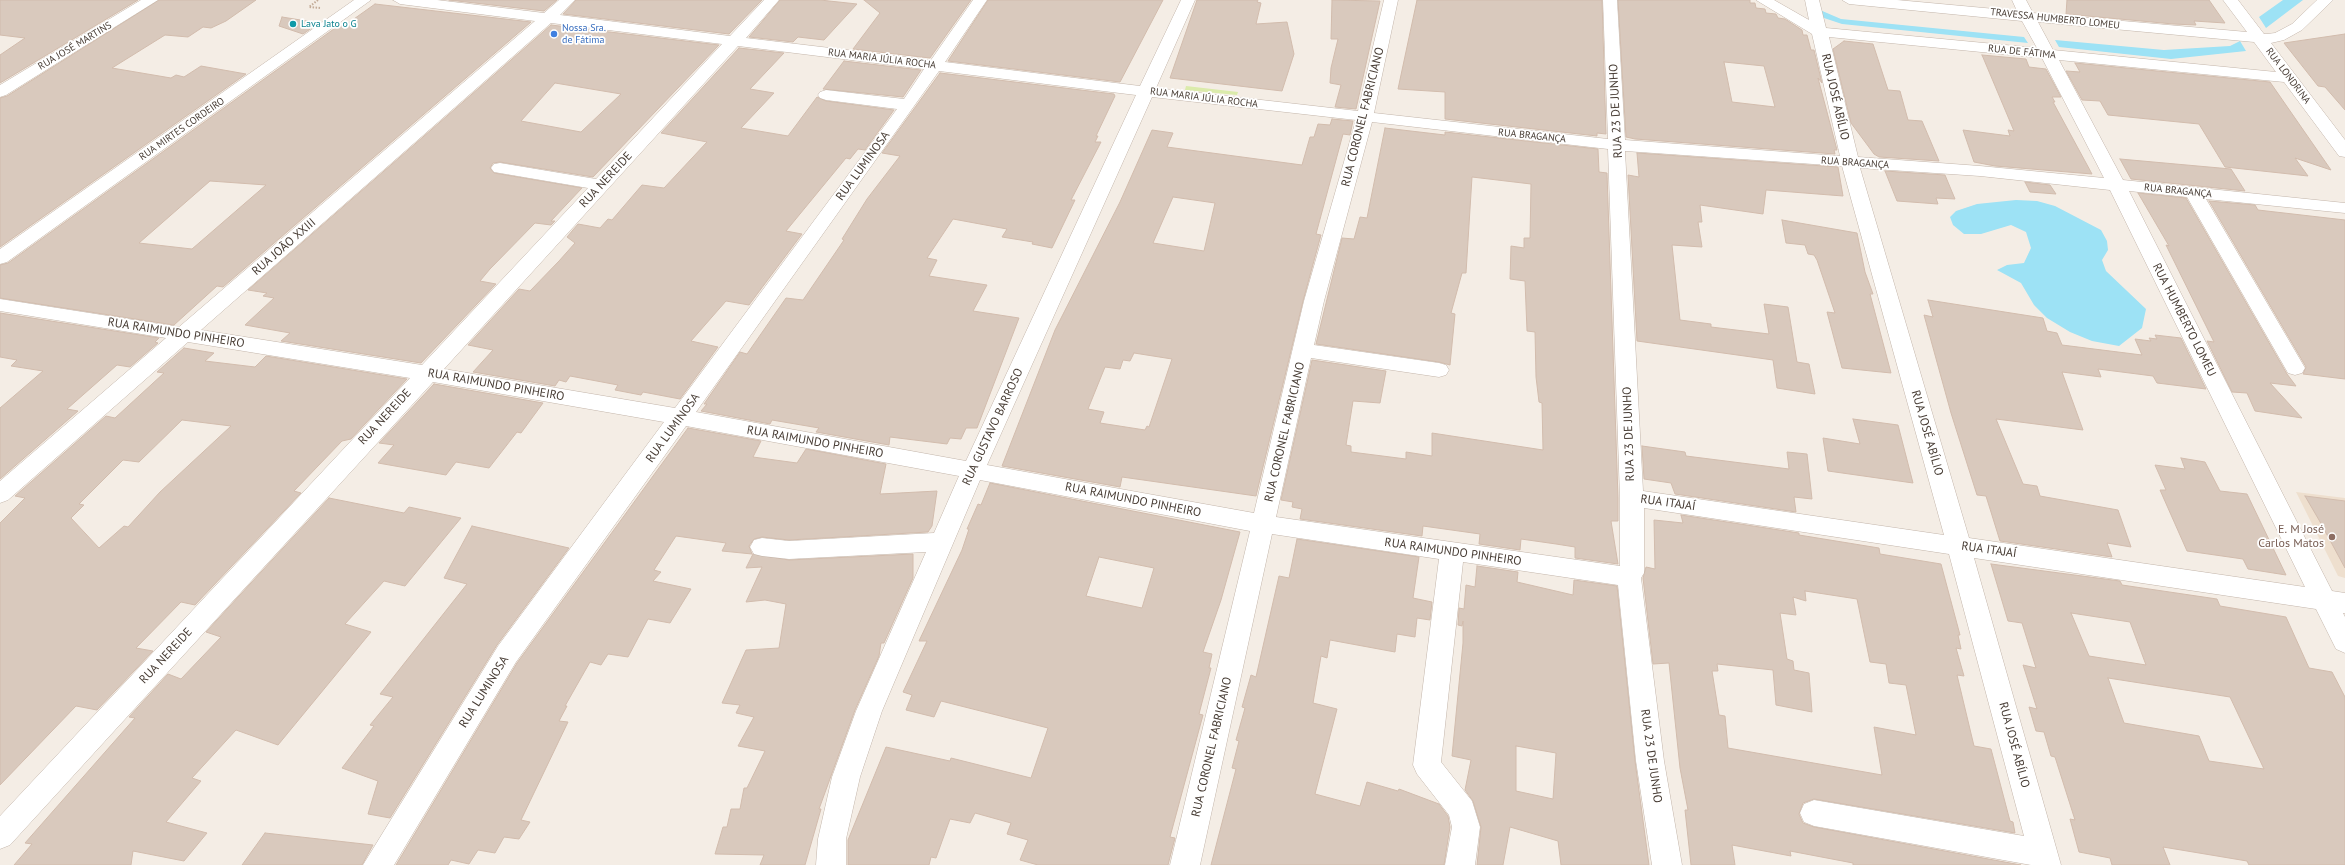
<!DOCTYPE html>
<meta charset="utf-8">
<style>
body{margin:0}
canvas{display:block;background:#f4ede5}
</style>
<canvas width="2345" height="865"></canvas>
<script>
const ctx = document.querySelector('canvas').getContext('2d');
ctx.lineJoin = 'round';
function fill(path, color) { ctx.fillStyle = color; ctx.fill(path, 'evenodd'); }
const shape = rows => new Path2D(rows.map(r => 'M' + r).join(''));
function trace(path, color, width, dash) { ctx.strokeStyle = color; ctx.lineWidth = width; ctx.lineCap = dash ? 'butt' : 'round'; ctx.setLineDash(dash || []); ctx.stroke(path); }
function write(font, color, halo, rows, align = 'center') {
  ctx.font = font + ' "PT Sans",sans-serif'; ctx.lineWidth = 3.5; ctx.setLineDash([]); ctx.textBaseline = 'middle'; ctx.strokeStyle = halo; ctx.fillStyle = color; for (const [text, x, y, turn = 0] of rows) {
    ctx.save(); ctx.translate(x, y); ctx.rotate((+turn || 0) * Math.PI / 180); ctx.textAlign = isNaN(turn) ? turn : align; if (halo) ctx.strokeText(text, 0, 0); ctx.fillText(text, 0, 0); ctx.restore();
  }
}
fill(shape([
 [2296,492,2345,498,2345,578,2338,576]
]), '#eedfce');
fill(shape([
 [1186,86,1238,92,1237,95,1185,90]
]), '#dbebab');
fill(shape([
 [2283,0,2303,0,2266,28,2259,17],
 [1820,10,1841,19,2024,37,2028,43,1842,24,1821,17],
 [2055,40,2164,50,2230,46,2240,41,2246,51,2171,59,2059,47],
 [2016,200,2037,201,2055,206,2101,230,2107,241,2108,250,2102,260,2106,271,2146,309,2142,328,2119,346,2092,341,2070,332,2047,318,2034,305,2021,283,1997,270,2007,265,2024,263,2031,248,2026,232,2011,225,1981,234,1964,234,1953,225,1950,217,1956,211,1977,204]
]), '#9de2f5');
const building = shape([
 [0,0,138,0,0,83,0,55,25,38,0,35,0,0],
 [159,0,256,0,226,21,211,28,203,27,188,37,165,35,112,68,171,78,176,75,184,77,201,66,246,74,0,247,0,98,7,96,159,0],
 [449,0,557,0,544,11,449,0],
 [576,0,762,0,729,34,563,14,576,0],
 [780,0,820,0,857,4,824,40,798,37,793,42,749,37,780,0],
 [864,0,971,0,930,58,853,49,880,13,864,0],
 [988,0,1163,0,1120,82,948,61,988,0],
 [1197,0,1258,0,1257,2,1261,3,1256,24,1287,22,1294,54,1282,91,1170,78,1197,0],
 [1332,0,1380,1,1356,109,1335,107,1341,85,1330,83,1331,68,1338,39,1331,39,1332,0],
 [1417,0,1602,0,1606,134,1597,133,1597,136,1445,119,1445,92,1398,89,1417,0],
 [1618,0,1750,0,1750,3,1755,3,1756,8,1765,9,1766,13,1776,14,1778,18,1785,19,1802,30,1803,35,1807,35,1811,50,1814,50,1822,83,1818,78,1837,150,1834,150,1835,154,1635,139,1626,137,1618,0],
 [1724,62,1764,66,1775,107,1732,102,1724,62],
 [2067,0,2209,0,2225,23,2194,21,2196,25,2173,24,2066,14,2067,0],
 [375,4,531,22,223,287,217,286,174,325,0,298,0,265,8,263,338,26,344,26,375,4],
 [210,181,266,185,192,249,139,243,210,181],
 [282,17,319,23,303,34,279,26,282,17],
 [551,25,719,45,593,177,500,162,493,163,490,168,494,173,582,188,551,221,555,221,551,225,535,223,490,269,480,281,496,284,421,363,281,341,290,333,245,325,274,298,263,296,267,293,248,290,551,25],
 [555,83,621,94,581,132,521,121,555,83],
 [2345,34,2345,110,2325,87,2318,86,2284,43,2345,34],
 [1844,41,1873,44,1888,90,1900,91,1908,120,1922,121,1939,161,1879,157,1874,154,1851,123,1833,49,1844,41],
 [739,48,784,53,750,89,774,93,741,128,788,136,817,97,826,101,894,110,865,150,858,149,850,159,846,158,786,231,802,234,749,305,726,301,691,341,718,347,680,399,643,392,641,395,615,390,618,385,570,376,566,382,559,380,555,386,473,372,493,350,468,345,519,289,530,291,559,261,575,243,567,237,578,224,600,228,608,219,612,220,642,185,664,188,707,142,661,133,739,48],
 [1982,55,2026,59,2029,67,2046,69,2061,97,2052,97,2055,102,2053,102,2092,174,1995,166,1974,162,1963,130,2010,136,2008,130,2014,131,1982,55],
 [844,61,921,70,903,97,823,89,844,61],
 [2075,63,2270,82,2331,170,2295,158,2308,176,2225,167,2199,124,2108,115,2100,101,2082,100,2066,71,2080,72,2075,63],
 [940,73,1114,94,1115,96,1096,136,1098,136,1095,142,1101,142,1071,200,1075,200,1052,248,1032,244,1033,242,1002,237,1007,229,953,219,927,258,937,260,929,276,987,285,973,311,1019,318,977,428,966,428,961,439,950,438,947,444,890,437,889,445,816,432,819,428,772,420,770,424,701,411,707,404,704,404,740,352,747,354,786,298,803,300,844,240,842,239,867,199,900,156,882,153,940,73],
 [1332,119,1353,121,1350,135,1343,134,1316,234,1321,235,1303,301,1256,496,1122,477,1120,487,1002,466,1055,330,1120,202,1152,130,1173,133,1167,147,1302,165,1310,137,1314,137,1318,124,1330,125,1332,119],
 [1173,197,1215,203,1204,251,1153,243,1173,197],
 [1134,353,1172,359,1149,427,1147,426,1145,430,1100,423,1104,412,1088,409,1105,367,1120,369,1123,360,1130,361,1134,353],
 [1385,128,1445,135,1445,132,1598,149,1599,172,1607,173,1618,498,1618,521,1611,521,1618,564,1575,558,1575,547,1556,544,1521,539,1520,550,1479,544,1480,534,1423,526,1422,536,1300,519,1302,509,1292,507,1293,502,1281,500,1312,360,1386,371,1380,403,1353,401,1346,445,1351,446,1351,452,1406,459,1406,452,1432,456,1432,433,1543,450,1542,403,1539,402,1536,377,1535,332,1527,331,1525,281,1510,279,1511,246,1524,248,1524,238,1530,238,1531,184,1472,177,1466,273,1462,273,1451,313,1455,314,1450,365,1439,362,1316,344,1342,238,1354,239,1360,217,1367,218,1385,128],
 [1637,153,1838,167,1843,196,1766,190,1763,214,1700,205,1702,222,1698,222,1702,247,1672,245,1680,320,1711,324,1711,327,1769,334,1764,304,1788,307,1797,362,1809,364,1815,394,1777,388,1773,360,1637,341,1628,175,1639,177,1637,153],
 [2120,159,2231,169,2245,191,2131,179,2120,159],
 [1885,171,1945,175,1955,199,1936,198,1938,204,1897,201,1885,171],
 [2025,182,2050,185,2056,194,2030,192,2025,182],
 [2138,193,2186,198,2287,374,2296,386,2270,383,2302,418,2255,411,2247,393,2232,392,2207,341,2214,342,2166,245,2169,246,2138,193],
 [2209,201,2255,205,2258,210,2345,220,2345,379,2303,374,2306,367,2209,201],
 [1782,220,1857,233,1865,272,1873,294,1870,294,1891,373,1842,368,1827,312,1835,313,1817,260,1814,255,1808,254,1805,245,1786,243,1782,220],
 [1928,300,2043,318,2047,331,2057,333,2062,345,2142,355,2135,339,2151,341,2149,338,2157,339,2155,335,2181,338,2206,389,2157,383,2153,376,2098,369,2101,377,2062,372,2083,430,1996,419,2023,484,2037,486,2040,496,2118,510,2131,547,2107,543,2112,557,2000,541,1986,496,1977,495,1951,413,1924,315,1933,317,1928,300],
 [0,313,159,338,155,342,158,343,130,367,117,365,67,409,78,411,0,479,0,408,43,371,11,366,17,360,0,357,0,313],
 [184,348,214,353,205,361,255,367,266,356,407,379,351,439,342,441,294,491,301,493,195,605,181,602,136,648,153,651,97,710,76,706,0,785,0,523,25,498,15,496,106,416,115,418,164,373,157,372,184,348],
 [182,420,231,426,160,492,128,527,124,526,99,548,71,518,84,505,79,504,123,460,139,462,182,420],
 [434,384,543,403,521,433,517,432,489,468,456,462,446,475,378,463,394,445,379,443,434,384],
 [1853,419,1898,425,1913,483,1828,471,1823,438,1860,444,1853,419],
 [688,428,761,441,753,457,797,463,806,449,886,464,880,494,937,491,932,526,928,532,789,540,762,537,754,539,749,546,752,554,722,551,726,543,676,536,654,570,661,572,653,581,691,589,670,623,648,619,628,657,608,654,601,665,590,662,565,706,567,706,559,721,568,722,521,820,530,822,519,839,504,837,495,853,478,850,469,864,451,860,448,865,396,865,517,663,688,428],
 [1642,446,1685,452,1686,456,1789,469,1787,452,1807,454,1812,499,1794,497,1796,512,1675,494,1671,483,1644,479,1642,446],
 [2181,458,2205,462,2220,491,2247,494,2286,575,2248,569,2243,559,2187,551,2160,490,2166,490,2155,465,2185,469,2181,458],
 [990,483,1240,532,1221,600,1203,652,1212,654,1209,668,1211,668,1199,714,1203,715,1170,837,1175,838,1168,865,1038,865,1020,860,1028,840,1007,834,1011,823,975,813,970,823,950,819,936,858,931,857,929,865,848,865,848,840,886,747,950,761,951,758,1031,778,1048,728,941,701,934,717,906,710,912,695,903,692,927,641,919,641,962,550,969,529,967,529,978,504,981,505,990,483],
 [1099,557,1154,568,1142,608,1086,596,1099,557],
 [2305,496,2345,501,2345,568,2319,520,2305,496],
 [329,498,404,513,409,507,461,518,405,586,384,581,345,624,371,632,278,745,236,730,192,778,201,781,166,822,207,833,184,861,133,851,131,865,14,865,32,844,25,843,135,718,129,717,168,674,181,679,221,637,206,632,329,498],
 [1681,515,1799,533,1799,535,1879,548,1880,554,1941,564,1960,635,1958,635,1961,649,1956,648,1964,676,1957,675,1974,746,1991,749,2010,821,2013,822,2015,833,1814,799,1803,803,1799,814,1803,823,1814,827,2021,865,1853,865,1853,863,1790,851,1791,856,1732,845,1735,865,1691,865,1685,810,1688,810,1680,768,1669,663,1653,664,1643,578,1646,567,1655,569,1654,520,1683,523,1681,515],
 [1805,591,1857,599,1870,662,1886,664,1889,683,1906,685,1916,735,1874,727,1882,775,1728,748,1725,716,1719,715,1712,671,1718,671,1717,664,1773,670,1776,705,1812,712,1809,673,1794,670,1793,661,1787,659,1780,613,1796,615,1793,597,1806,601,1805,591],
 [472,526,569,548,497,645,390,818,368,814,378,781,342,768,374,726,370,725,393,697,380,694,467,584,444,578,472,526],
 [1297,539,1419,557,1413,598,1432,602,1430,620,1417,618,1415,637,1397,634,1395,652,1330,640,1327,658,1321,656,1313,703,1337,709,1315,794,1360,806,1367,782,1398,791,1399,789,1439,804,1448,816,1450,827,1444,865,1211,865,1236,769,1232,768,1239,741,1236,740,1245,708,1242,707,1251,675,1256,677,1279,576,1289,578,1297,539],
 [753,554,789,560,913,554,913,578,884,643,881,643,879,656,855,710,819,809,821,809,805,865,760,865,764,855,715,854,723,827,727,827,731,809,740,809,744,788,747,788,765,751,738,746,754,717,736,713,740,705,722,703,746,650,779,648,786,604,765,600,746,602,762,567,746,568,753,554],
 [1991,564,2120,581,2122,585,2217,599,2220,606,2286,617,2309,668,2332,672,2345,697,2345,865,2249,865,2247,861,2163,847,2170,865,2112,865,2110,858,2079,852,2070,819,2075,820,2055,757,2051,756,2044,732,2036,731,2029,707,2037,709,2023,665,2036,668,2022,623,2008,621,1991,564],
 [2071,613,2130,622,2146,665,2089,656,2071,613],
 [2108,678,2230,697,2264,769,2209,761,2199,736,2124,723,2108,678],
 [1477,566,1518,572,1517,582,1573,595,1574,580,1617,586,1635,761,1649,865,1561,865,1558,841,1510,827,1503,865,1477,865,1481,827,1473,801,1465,790,1471,760,1452,756,1463,643,1463,621,1462,626,1458,625,1459,608,1464,609,1466,585,1475,587,1477,566],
 [1516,746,1556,753,1553,799,1516,791,1516,746],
 [265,833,373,845,362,865,242,865,265,833]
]);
fill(building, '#d9c9bd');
trace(building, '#d2bcad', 1);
const minor = shape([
 [141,0,158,0,6,95,0,97,0,85,141,0],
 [354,0,371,0,7,262,0,264,0,249,354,0],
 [393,0,437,0,544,13,559,0,575,0,560,15,730,36,764,0,779,0,746,38,931,60,973,0,987,0,945,62,1140,86,1181,0,1195,0,1156,88,1358,111,1384,0,1398,0,1374,113,1608,139,1603,0,1617,0,1625,140,1840,156,1812,34,1756,0,1774,0,1809,20,1805,0,1819,0,1826,28,2037,48,2022,21,1849,4,1842,0,1897,0,2017,11,2012,0,2026,0,2033,13,2247,32,2223,0,2238,0,2264,34,2267,34,2275,33,2292,24,2317,0,2333,0,2302,30,2284,40,2271,43,2345,140,2345,157,2339,156,2284,82,2059,60,2123,180,2345,203,2345,213,2206,199,2305,368,2302,373,2295,375,2288,373,2187,197,2129,191,2332,591,2345,593,2345,613,2343,613,2345,617,2345,653,2336,649,2316,609,1974,558,2061,865,2031,865,1814,826,1804,822,1800,813,1804,804,1814,800,2024,836,1949,554,1644,508,1644,573,1641,578,1664,761,1682,865,1652,865,1636,761,1618,585,1463,562,1441,762,1472,801,1480,827,1475,865,1445,865,1452,827,1449,815,1417,774,1413,765,1439,559,1272,534,1200,865,1170,865,1250,531,980,480,882,711,860,777,846,839,846,865,816,865,818,839,832,777,856,711,926,552,789,559,762,556,754,554,750,547,754,540,762,538,789,541,934,533,959,476,686,426,516,662,394,865,363,865,498,646,664,422,433,382,10,845,0,849,0,816,410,378,188,342,8,500,0,503,0,481,166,338,0,311,0,299,179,327,535,21,400,4,393,0],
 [2038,22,2254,42,2276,72,2053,50,2038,22],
 [551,23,722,44,596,179,500,163,494,164,491,168,494,172,588,188,422,365,201,330,551,23],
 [1829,37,2042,58,2104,178,1980,166,1858,157,1829,37],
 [738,46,924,69,904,99,826,90,820,92,818,95,820,98,826,100,897,109,675,408,444,369,738,46],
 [939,71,1136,95,966,461,696,412,939,71],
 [1152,97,1356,120,1304,301,1254,513,987,465,1152,97],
 [1372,122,1608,149,1620,498,1620,566,1276,517,1311,358,1439,377,1446,375,1449,370,1446,365,1439,363,1314,345,1324,301,1372,122],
 [1625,151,1842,166,1944,535,1643,491,1625,151],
 [1860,168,1980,176,2110,190,2305,587,1969,538,1860,168]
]);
trace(minor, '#c3b5aa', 1);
trace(shape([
 [318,0,309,7,320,8]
]), '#c3ab97', 2, [1.5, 1.5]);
fill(minor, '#fff');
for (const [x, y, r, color] of [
 [293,24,4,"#0f9aa8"],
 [554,34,4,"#3f7fe0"],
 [2332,537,4,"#8d6e63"]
]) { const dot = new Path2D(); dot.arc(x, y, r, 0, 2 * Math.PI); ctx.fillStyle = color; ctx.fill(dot); trace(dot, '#fff', 1.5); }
write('10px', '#473c34', '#fff', [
 ["TRAVESSA HUMBERTO LOMEU",2055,19,6],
 ["RUA JOSÉ MARTINS",75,46,-31],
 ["RUA DE FÁTIMA",2022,52,6],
 ["RUA MARIA JÚLIA ROCHA",882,59,7],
 ["RUA LONDRINA",2288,76,53],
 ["RUA MARIA JÚLIA ROCHA",1204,98,7],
 ["RUA MIRTES CORDEIRO",182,129,-35],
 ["RUA BRAGANÇA",1532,136,6],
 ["RUA BRAGANÇA",1855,163,4],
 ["RUA BRAGANÇA",2178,191,6]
]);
write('10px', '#0d838f', '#fff', [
 ["Lava Jato o G",301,24]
], 'left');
write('10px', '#366cbe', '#fff', [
 ["Nossa Sra.",562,28],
 ["de Fátima",562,40]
], 'left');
write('12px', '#473c34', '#fff', [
 ["RUA JOSÉ ABÍLIO",1835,97,77],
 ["RUA 23 DE JUNHO",1616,111,-93],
 ["RUA CORONEL FABRICIANO",1363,117,-76],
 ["RUA LUMINOSA",863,166,-54],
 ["RUA NEREIDE",606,180,-47],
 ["RUA JOÃO XXIII",284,247,-41],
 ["RUA HUMBERTO LOMEU",2184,320,63],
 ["RUA RAIMUNDO PINHEIRO",176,333,9],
 ["RUA RAIMUNDO PINHEIRO",496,385,10],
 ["RUA NEREIDE",385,417,-47],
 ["RUA GUSTAVO BARROSO",993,427,-65],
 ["RUA LUMINOSA",673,428,-54],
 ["RUA CORONEL FABRICIANO",1285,432,-77],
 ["RUA JOSÉ ABÍLIO",1927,433,74],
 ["RUA 23 DE JUNHO",1629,434,-92],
 ["RUA RAIMUNDO PINHEIRO",815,442,10],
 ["RUA RAIMUNDO PINHEIRO",1133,500,11],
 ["RUA ITAJAÍ",1668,503,8],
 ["RUA ITAJAÍ",1989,550,8],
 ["RUA RAIMUNDO PINHEIRO",1453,552,8],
 ["RUA NEREIDE",166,656,-47],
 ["RUA LUMINOSA",484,692,-58],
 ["RUA JOSÉ ABÍLIO",2014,745,75],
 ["RUA CORONEL FABRICIANO",1212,747,-77],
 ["RUA 23 DE JUNHO",1651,756,82]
]);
write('12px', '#785e54', '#fff', [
 ["E. M José",2324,530],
 ["Carlos Matos",2324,544]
], 'right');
</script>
